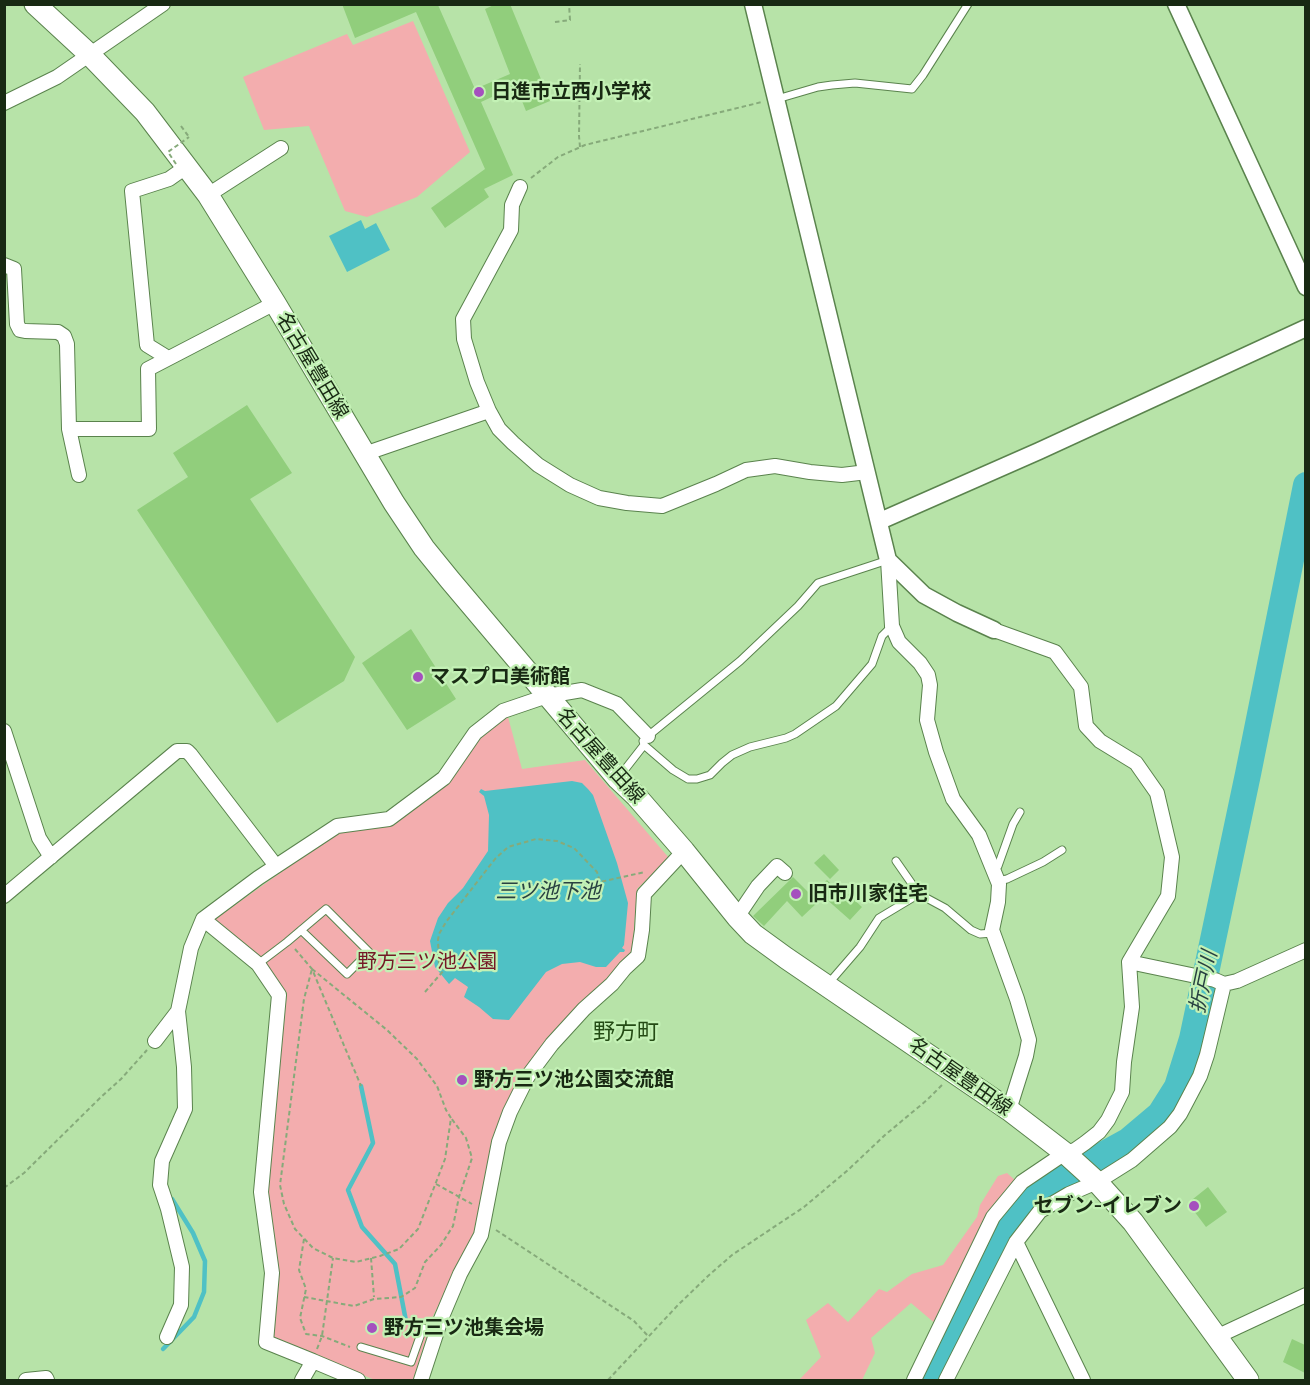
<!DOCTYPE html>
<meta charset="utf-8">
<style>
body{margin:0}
#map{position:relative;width:1310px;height:1385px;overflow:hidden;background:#b7e3a8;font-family:Cabin,sans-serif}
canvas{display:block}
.frame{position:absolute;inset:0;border:6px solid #182913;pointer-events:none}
</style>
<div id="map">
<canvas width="1310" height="1385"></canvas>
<div class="frame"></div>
</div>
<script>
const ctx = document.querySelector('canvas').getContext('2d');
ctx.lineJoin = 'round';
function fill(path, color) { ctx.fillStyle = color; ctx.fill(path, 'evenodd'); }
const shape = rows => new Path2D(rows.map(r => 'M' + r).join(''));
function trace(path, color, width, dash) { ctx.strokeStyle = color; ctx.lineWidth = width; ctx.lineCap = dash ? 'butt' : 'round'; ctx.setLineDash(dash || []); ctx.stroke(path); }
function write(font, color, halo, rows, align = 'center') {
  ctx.font = font + ' Cabin,"Noto Sans JP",sans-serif'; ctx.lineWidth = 4.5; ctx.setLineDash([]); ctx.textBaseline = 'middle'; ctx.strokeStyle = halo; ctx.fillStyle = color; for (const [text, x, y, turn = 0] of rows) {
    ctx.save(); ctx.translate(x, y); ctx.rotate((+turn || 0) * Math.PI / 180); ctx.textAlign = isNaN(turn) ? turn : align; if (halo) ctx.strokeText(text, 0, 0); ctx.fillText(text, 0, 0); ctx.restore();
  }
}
fill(shape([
 [413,21,470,152,417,197,367,217,345,211,309,126,264,130,243,77,347,34,353,45],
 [508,717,522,769,585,760,669,858,637,889,632,954,546,1041,524,1073,493,1143,473,1235,433,1316,413,1380,375,1380,271,1338,267,1186,287,993,260,957,214,920,339,831,391,823,478,737],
 [1007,1173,1016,1181,937,1325,911,1303,871,1338,875,1353,862,1380,799,1380,821,1357,806,1320,828,1303,848,1322,879,1289,887,1292,912,1274,943,1265,977,1217,980,1205,998,1176]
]), '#f3adae');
fill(shape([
 [361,220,365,229,376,223,390,250,347,272,329,236],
 [572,781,582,783,588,789,593,795,617,863,628,903,624,945,622,948,625,950,624,952,620,952,606,967,596,967,580,962,562,964,546,972,509,1020,493,1019,479,1007,464,997,468,987,455,978,449,984,435,967,430,941,438,918,448,903,463,888,488,851,489,815,484,796,479,792,481,789,485,791]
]), '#4fc1c5');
trace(shape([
 [361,1086,373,1143,348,1190,362,1227,395,1264,406,1321],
 [163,1349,194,1317,204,1292,205,1261,193,1233,172,1199]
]), '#4fc1c5', 4.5);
trace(shape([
 [928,1380,1010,1221,1030,1195,1128,1141,1160,1114,1177,1087,1192,1039,1248,774,1306,485]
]), '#4fc1c5', 26);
fill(shape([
 [342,4,438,5,475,89,510,74,485,9,496,4,510,4,550,101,526,111,516,86,481,102,513,175,484,189,489,197,445,228,431,208,485,169,416,12,355,38],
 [247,405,292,473,250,499,355,657,344,681,277,723,137,510,188,477,173,453],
 [411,629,456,699,407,730,362,663],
 [824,854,839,870,830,879,814,863],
 [793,877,818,902,802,917,787,901,764,926,753,916],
 [827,880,844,897,847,893,862,907,850,920,816,890],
 [1208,1187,1227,1212,1206,1227,1188,1203],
 [1292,1339,1305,1345,1305,1373,1283,1362]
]), '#91ce7c');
const service = shape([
 [777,99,818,87,832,85,855,83,912,89,923,75,968,4],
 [644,745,673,770,688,779,697,779,710,775,722,763,732,755,750,747,786,738,795,734,836,706,872,664,882,636,892,626],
 [619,777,644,745,643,741,648,736,740,661,798,606,818,583,888,560],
 [896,861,919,894,945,908,971,930,980,934,993,933],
 [994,870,998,866,1013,824,1020,812],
 [998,881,1007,879,1043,862,1062,850],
 [258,964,287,942,326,909,369,952,347,974,301,930],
 [828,984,860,947,879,918,919,894],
 [361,1347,411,1362,423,1328,436,1333]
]);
const minor = shape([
 [4,103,57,77,163,4],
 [520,187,512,205,511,230,463,319,464,339,477,382,489,411,499,429,513,443,538,465,570,485,599,498,627,503,662,506,716,484,746,470,775,466,810,472,842,475,867,472],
 [208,195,281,148],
 [4,265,14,269,17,324,20,330,25,331,58,332,64,336,67,344,69,429,149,429,148,369,275,303],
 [168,358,147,345,132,191,169,179,186,167],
 [69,429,79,475],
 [364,454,489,411],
 [888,560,892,626,899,642,920,663,928,675,930,685,927,720,936,752,953,799,979,835,999,884,998,902,992,930,1017,999,1029,1040,1026,1056,1009,1110],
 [4,731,39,838,51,857],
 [4,896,177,751,187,751,191,755,276,866],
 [737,917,758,886,777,866,785,873],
 [203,919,258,964,279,995,261,1192,272,1273,266,1342,313,1361],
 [1129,962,1215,980,1224,984,1237,981,1306,950],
 [155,1041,178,1011,191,948,203,919,258,878,337,826,389,819,444,778,475,733,503,711,547,696,582,690,617,704,648,736],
 [1016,1242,1083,1380],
 [167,1337,181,1305,182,1267,168,1209,160,1185,162,1161,185,1109,184,1067,178,1011],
 [1216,1337,1306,1295],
 [26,1380,46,1378,47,1380],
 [302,1380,313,1361,358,1380],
 [421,1380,441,1319,460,1274,481,1235,499,1142,510,1112,528,1076,552,1044,584,1009,612,984,625,968,638,956,642,930,644,894,684,851],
 [914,1380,993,1217,1022,1182,1065,1153,1075,1150,1085,1143,1099,1132,1108,1120,1122,1092,1124,1062,1132,1007,1129,962,1168,896,1172,857,1157,793,1136,763,1100,741,1086,726,1081,687,1055,652,994,630],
 [946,1380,1016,1242,1040,1211,1069,1194,1097,1182,1132,1160,1170,1127,1180,1114,1200,1076,1207,1055,1224,984]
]);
const tertiary = shape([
 [753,4,888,560,924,595,957,613,994,630],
 [1176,4,1306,287],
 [880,521,1039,451,1306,328]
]);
const primary = shape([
 [35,4,89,54,145,112,208,195,275,303,394,503,424,548,450,580,618,779,637,797,684,851,737,917,753,934,786,958,1009,1110,1065,1153,1097,1182,1133,1222,1248,1380]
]);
trace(service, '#5a834d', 9);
trace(minor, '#5a834d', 16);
trace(tertiary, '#5a834d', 19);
trace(primary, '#5a834d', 23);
trace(shape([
 [555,22,570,20,569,4],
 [181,126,189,137],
 [580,147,579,136,580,64],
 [531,178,558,157,585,145,762,102],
 [295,949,312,969,361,1086],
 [312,969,387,1030,417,1059,437,1086,446,1110,451,1118,445,1159,418,1229,399,1249,380,1256,356,1262,333,1258,313,1248,295,1229,284,1204,280,1185,304,999,312,969],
 [425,992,444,970,439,964,438,940,439,934,446,922,495,859,508,847,536,839,557,841,574,848,597,872,600,882,645,872],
 [436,1184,472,1204],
 [4,1188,24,1173,100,1098,121,1079,147,1050],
 [496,1230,634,1321,648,1336],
 [304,1239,299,1270,306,1289,300,1318,306,1334,322,1336,350,1347],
 [371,1258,374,1297],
 [304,1297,354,1306,374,1299,401,1297,415,1288,425,1262,441,1245,453,1226,459,1197,472,1158,466,1138,451,1118],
 [317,1349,322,1336,333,1258],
 [608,1380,678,1305,708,1276,732,1255,804,1207,848,1170,885,1135,927,1100,942,1085]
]), '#86aa7a', 2, [4.5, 3]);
trace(service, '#fff', 7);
trace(minor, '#fff', 14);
trace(tertiary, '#fff', 16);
trace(primary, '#fff', 21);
trace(shape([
 [176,164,168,152,189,137]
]), '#86aa7a', 2, [4.5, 3]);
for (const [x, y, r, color] of [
 [479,92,6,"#a550be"],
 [418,677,6,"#a550be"],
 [796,894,6,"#a550be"],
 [462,1080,6,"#a550be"],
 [1194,1206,6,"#a550be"],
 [372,1328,6,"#a550be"]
]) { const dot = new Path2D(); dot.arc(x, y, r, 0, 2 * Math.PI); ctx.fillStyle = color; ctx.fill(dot); trace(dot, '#c3f1b5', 2); }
write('bold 20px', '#182913', '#c3f1b5', [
 ["日進市立西小学校",491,92],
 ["マスプロ美術館",430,677],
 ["旧市川家住宅",808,894],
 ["野方三ツ池公園交流館",474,1080],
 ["セブン-イレブン",1182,1206,"right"],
 ["野方三ツ池集会場",384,1328]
], 'left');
write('20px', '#182913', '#c3f1b5', [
 ["名古屋豊田線",312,366,59],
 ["名古屋豊田線",600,756,48],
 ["名古屋豊田線",960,1077,35]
]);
write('20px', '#751826', '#c3f1b5', [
 ["野方三ツ池公園",427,962]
]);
write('italic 21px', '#284142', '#c3f1b5', [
 ["三ツ池下池",548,892],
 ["折戸川",1204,982,-78]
]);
write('22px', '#244b15', '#c3f1b5', [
 ["野方町",626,1033]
]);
</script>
